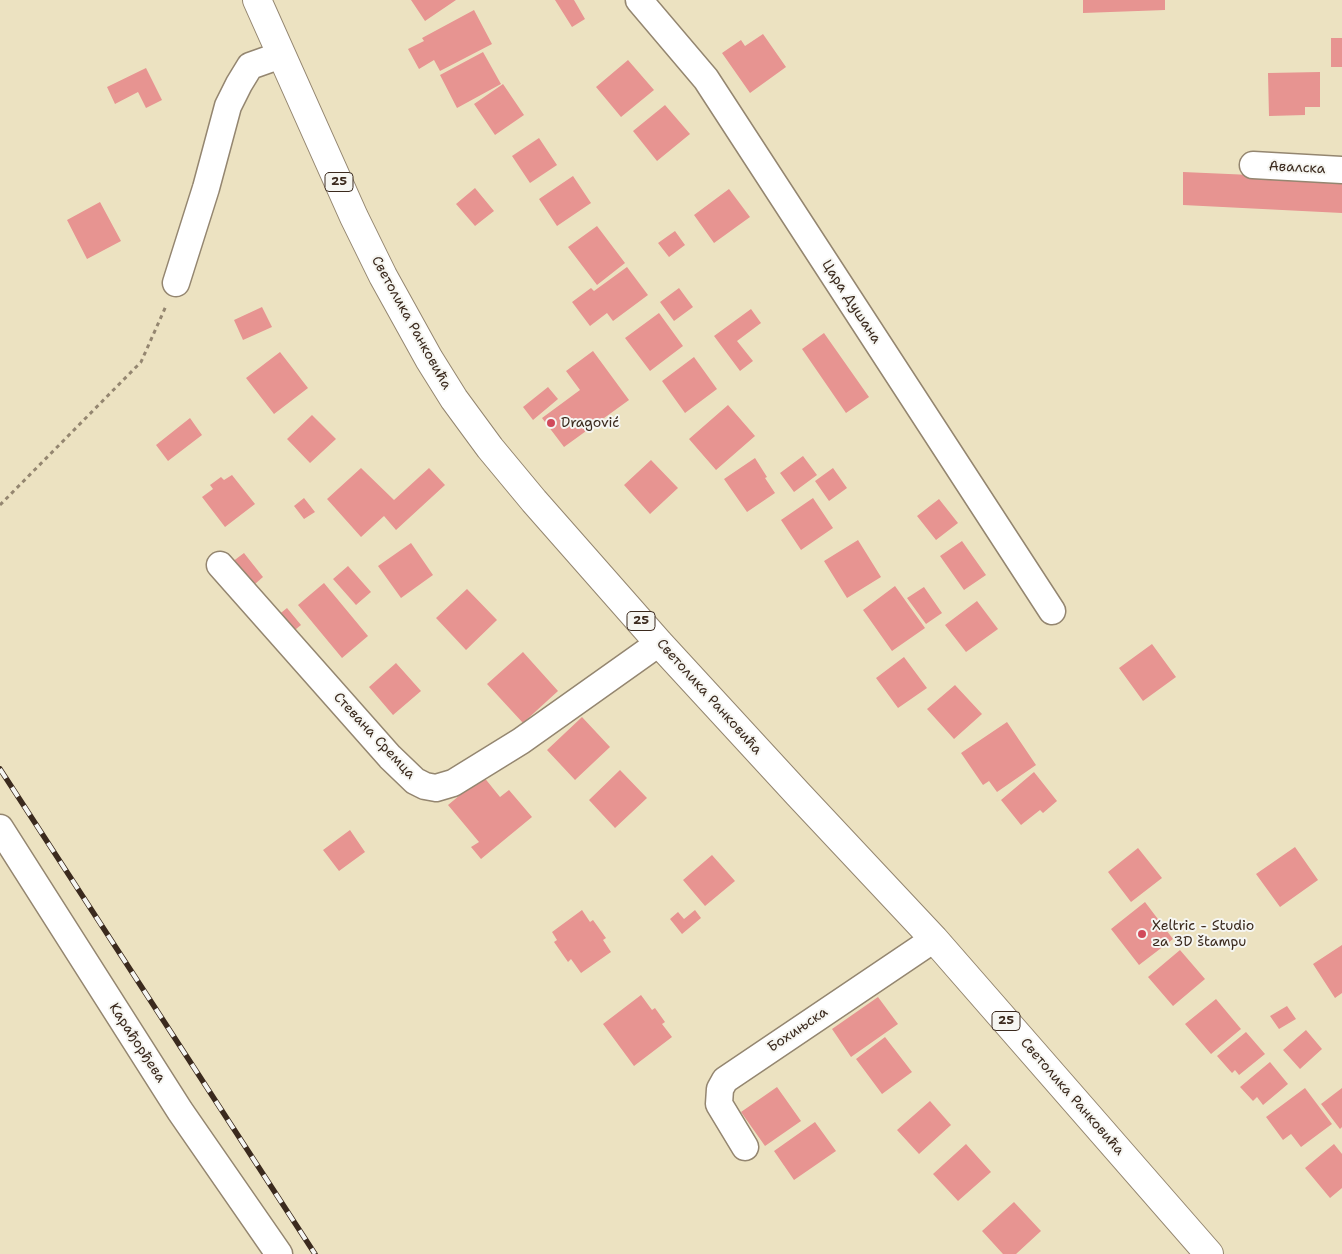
<!DOCTYPE html>
<meta charset="utf-8">
<style>
body{margin:0}
canvas{display:block;background:#ece2c1}
</style>
<canvas width="1342" height="1254"></canvas>
<script>
const ctx = document.querySelector('canvas').getContext('2d');
ctx.lineJoin = 'round';
function fill(path, color) { ctx.fillStyle = color; ctx.fill(path, 'evenodd'); }
const shape = rows => new Path2D(rows.map(r => 'M' + r).join(''));
function trace(path, color, width, dash) { ctx.strokeStyle = color; ctx.lineWidth = width; ctx.lineCap = dash ? 'butt' : 'round'; ctx.setLineDash(dash || []); ctx.stroke(path); }
function write(font, color, halo, rows, align = 'center') {
  ctx.font = font + ' "Shantell Sans",sans-serif'; ctx.lineWidth = 4; ctx.setLineDash([]); ctx.textBaseline = 'middle'; ctx.strokeStyle = halo; ctx.fillStyle = color; for (const [text, x, y, turn = 0] of rows) {
    ctx.save(); ctx.translate(x, y); ctx.rotate((+turn || 0) * Math.PI / 180); ctx.textAlign = isNaN(turn) ? turn : align; if (halo) ctx.strokeText(text, 0, 0); ctx.fillText(text, 0, 0); ctx.restore();
  }
}
fill(shape([
 [411,0,456,0,425,21],
 [555,0,574,0,585,19,572,27],
 [1083,0,1165,0,1165,10,1083,13],
 [474,10,492,44,440,71,434,60,419,69,408,49,424,41,422,38],
 [763,34,786,67,750,93,722,53,741,40,745,46],
 [1331,38,1342,38,1342,67,1331,67],
 [483,52,501,84,457,108,440,75],
 [628,60,654,90,621,117,596,87],
 [146,68,162,100,146,108,138,92,115,104,107,87],
 [1320,72,1320,107,1305,107,1305,115,1269,116,1268,73],
 [503,84,524,115,495,135,474,104],
 [665,105,690,134,657,161,633,131],
 [539,138,557,165,530,183,512,156],
 [1183,172,1342,179,1342,213,1183,205],
 [573,176,591,203,557,226,539,199],
 [475,188,494,211,475,226,456,204],
 [729,189,750,217,714,243,694,215],
 [100,202,121,241,87,259,67,220],
 [597,226,625,263,597,285,568,247],
 [675,231,685,245,669,257,658,243],
 [627,267,648,295,613,321,607,313,590,326,572,302,591,288,594,291],
 [679,288,693,307,674,321,660,302],
 [262,307,272,327,243,340,234,320],
 [751,309,761,323,737,341,753,361,740,371,714,336],
 [659,313,683,346,650,371,625,338],
 [824,333,869,397,846,413,802,349],
 [593,351,629,400,564,447,542,418,580,390,566,371],
 [280,352,308,388,274,414,246,378],
 [694,357,717,389,685,413,662,381],
 [548,387,558,399,533,420,523,407],
 [728,405,755,436,716,470,689,439],
 [312,415,336,439,310,463,287,439],
 [190,418,202,435,168,461,156,445],
 [803,456,817,475,794,492,780,473],
 [755,458,767,477,765,478,775,493,747,512,724,479],
 [651,460,678,488,650,514,624,485],
 [361,468,394,500,429,468,445,485,396,530,384,516,361,537,327,499],
 [833,468,847,488,829,501,815,481],
 [232,475,255,504,225,527,202,497,213,489,210,485,221,477,224,480],
 [304,498,315,512,304,519,294,506],
 [813,498,833,528,801,550,781,520],
 [939,499,958,523,936,540,917,516],
 [858,540,881,577,847,598,824,561],
 [962,541,986,575,964,590,940,556],
 [411,543,433,575,401,598,378,566],
 [244,553,263,577,248,590,228,565],
 [348,566,371,592,356,605,333,579],
 [324,583,368,636,342,658,298,605],
 [895,586,925,628,892,651,863,610],
 [924,587,942,613,926,624,907,598],
 [467,589,497,620,466,650,436,618],
 [977,601,998,629,966,652,945,625],
 [287,608,301,625,286,637,272,620],
 [1152,644,1176,677,1143,701,1119,668],
 [523,652,558,691,523,723,487,684],
 [904,657,927,688,898,708,876,678],
 [396,663,421,691,393,715,369,687],
 [955,685,982,714,954,739,927,709],
 [582,717,610,747,575,780,547,750],
 [1007,722,1036,765,997,792,989,781,983,785,961,753],
 [620,770,647,798,615,828,589,800],
 [1034,772,1057,801,1043,813,1040,810,1021,825,1001,800],
 [483,776,500,797,509,790,532,817,481,859,471,847,479,842,448,805],
 [350,830,365,852,339,871,323,850],
 [1295,847,1318,880,1280,907,1256,874],
 [1138,848,1162,878,1131,902,1108,872],
 [712,855,735,881,705,906,683,880],
 [1145,902,1173,939,1139,965,1111,929],
 [582,910,590,922,593,920,606,938,603,940,611,952,581,973,571,959,568,962,554,942,557,940,552,932],
 [695,910,701,918,682,934,670,919,678,912,684,919],
 [1342,945,1342,993,1335,998,1313,964],
 [1180,950,1205,979,1173,1006,1148,977],
 [641,995,652,1010,655,1008,665,1022,662,1024,672,1037,634,1066,603,1024],
 [878,997,898,1024,851,1057,832,1029],
 [1216,999,1241,1029,1211,1054,1185,1024],
 [1287,1006,1296,1019,1279,1029,1270,1016],
 [1306,1030,1322,1049,1300,1069,1283,1050],
 [1246,1032,1265,1054,1239,1075,1235,1070,1232,1073,1217,1056],
 [885,1037,912,1072,882,1094,856,1059],
 [1270,1062,1288,1084,1263,1105,1257,1097,1253,1101,1240,1087],
 [777,1087,801,1121,765,1146,741,1112],
 [1305,1088,1332,1124,1301,1147,1291,1134,1283,1140,1266,1117],
 [1342,1088,1342,1127,1340,1129,1321,1104],
 [930,1101,951,1125,919,1154,897,1130],
 [815,1122,836,1151,794,1180,774,1151],
 [966,1144,991,1172,958,1201,933,1174],
 [1334,1144,1342,1154,1342,1188,1330,1198,1305,1168],
 [1014,1202,1041,1231,1016,1254,1003,1254,982,1231]
]), '#e79491');
const minor = shape([
 [639,0,706,79,1052,611],
 [1253,165,1342,170],
 [176,283,206,188,228,106,239,84,250,66,281,55],
 [220,565,390,757,415,781,425,786,436,788,453,783,521,741,659,643],
 [0,828,180,1111,279,1254],
 [745,1147,719,1104,720,1089,725,1080,934,939]
]);
const major = shape([
 [257,0,354,217,383,276,429,359,454,399,490,448,534,501,659,643,798,794,934,939,1209,1254]
]);
trace(minor, '#948670', 29);
trace(major, '#948670', 30);
trace(shape([
 [0,505,141,362,166,306]
]), '#948670', 3, [4, 4]);
trace(minor, '#fff', 26);
trace(major, '#fff', 28);
const rail = shape([
 [0,769,315,1254]
]);
trace(rail, '#3b2a1e', 5.5);
trace(rail, '#f6f6f2', 4, [11]);
for (const [x, y, r, color] of [
 [551,423,5,"#d1495b"],
 [1142,934,5,"#d1495b"]
]) { const dot = new Path2D(); dot.arc(x, y, r, 0, 2 * Math.PI); ctx.fillStyle = color; ctx.fill(dot); trace(dot, '#f6f6f2', 2); }
for (const [x, y, w] of [
 [339,182,28],
 [641,621,28],
 [1006,1021,28]
]) { const box = new Path2D(); box.roundRect(x - w / 2, y - 9.5, w, 19, 4); ctx.fillStyle = '#f6f6f2'; ctx.fill(box); trace(box, '#3b2a1e', 1); }
write('bold 12px', '#3b2a1e', null, [
 ["25",339,182],
 ["25",641,621],
 ["25",1006,1021]
]);
write('14px', '#3b2a1e', '#f6f6f2', [
 ["Авалска",1297,168,3],
 ["Цара Душана",851,302,57],
 ["Светолика Ранковића",411,323,61],
 ["Светолика Ранковића",709,697,48],
 ["Стевана Сремца",374,736,47],
 ["Бохињска",798,1030,-34],
 ["Карађорђева",137,1043,57],
 ["Светолика Ранковића",1072,1097,49]
]);
write('14px', '#3b2a1e', '#f6f6f2', [
 ["Dragović",561,423],
 ["Xeltric - Studio",1152,926],
 ["za 3D štampu",1152,942]
], 'left');
</script>
